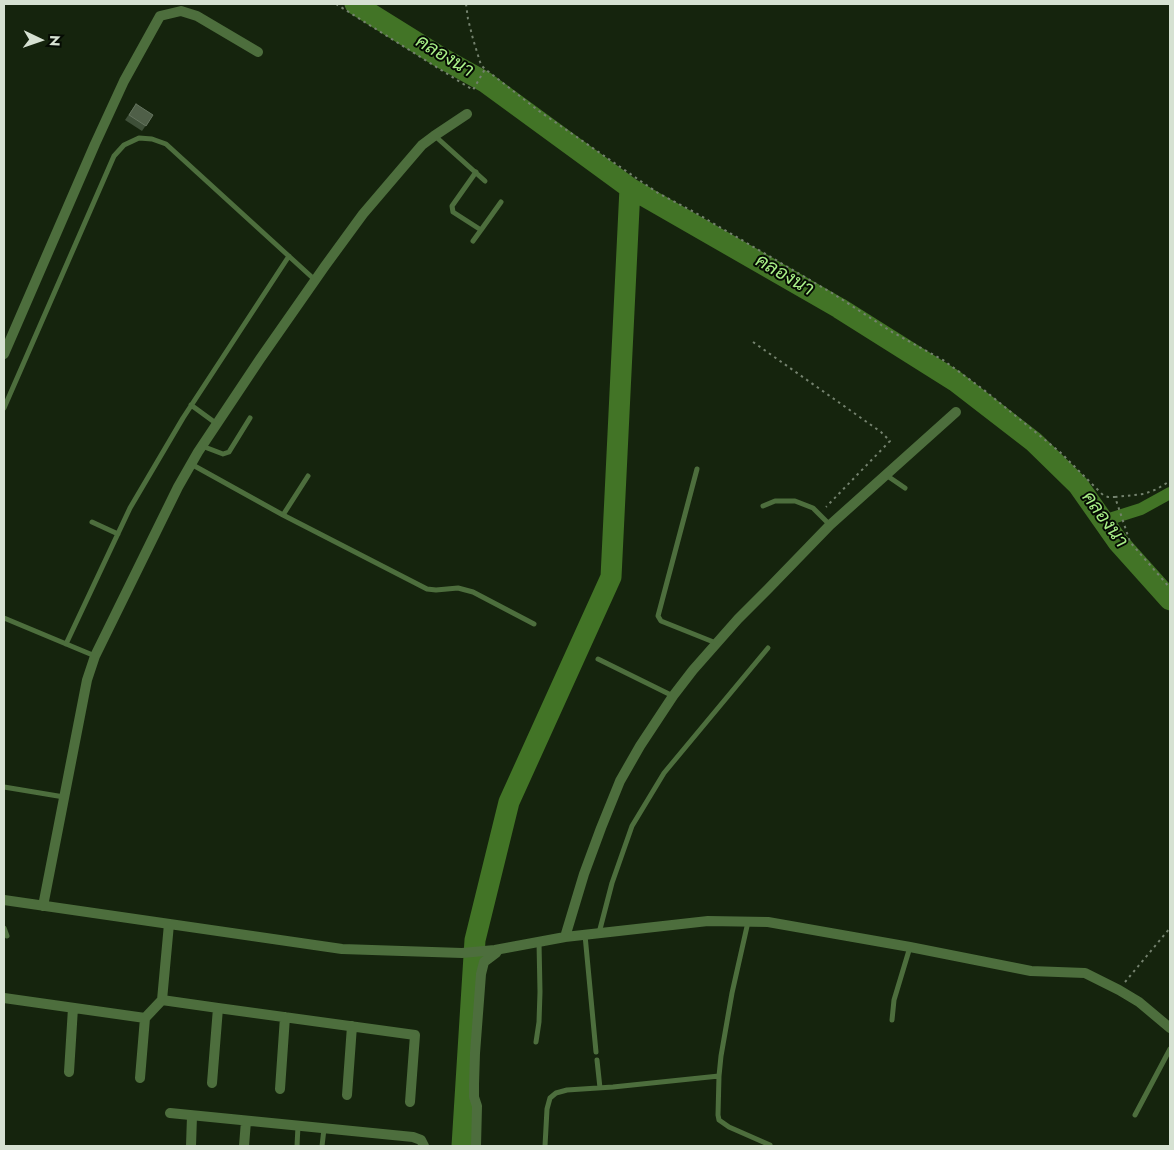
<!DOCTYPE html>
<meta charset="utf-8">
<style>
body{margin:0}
#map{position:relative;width:1174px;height:1150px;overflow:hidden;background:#15240d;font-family:Jost,sans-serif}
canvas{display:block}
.frame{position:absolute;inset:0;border:5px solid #d6e1d2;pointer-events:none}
.north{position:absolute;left:15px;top:15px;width:50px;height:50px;-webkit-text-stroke:4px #050b03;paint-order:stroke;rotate:93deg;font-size:14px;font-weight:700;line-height:20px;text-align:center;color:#d6e1d2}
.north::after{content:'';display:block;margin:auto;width:18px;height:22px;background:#d6e1d2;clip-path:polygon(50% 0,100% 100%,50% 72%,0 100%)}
</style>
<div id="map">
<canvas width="1174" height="1150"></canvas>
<div class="frame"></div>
<div class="north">N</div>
</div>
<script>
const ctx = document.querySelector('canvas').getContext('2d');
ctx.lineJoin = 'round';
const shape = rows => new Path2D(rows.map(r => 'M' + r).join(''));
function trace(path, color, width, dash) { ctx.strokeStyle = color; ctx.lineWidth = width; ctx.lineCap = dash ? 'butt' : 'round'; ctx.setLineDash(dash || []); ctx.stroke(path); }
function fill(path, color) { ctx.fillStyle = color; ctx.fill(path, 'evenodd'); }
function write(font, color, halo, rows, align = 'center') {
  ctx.font = font + ' Jost,Sarabun,sans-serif'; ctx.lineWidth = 4; ctx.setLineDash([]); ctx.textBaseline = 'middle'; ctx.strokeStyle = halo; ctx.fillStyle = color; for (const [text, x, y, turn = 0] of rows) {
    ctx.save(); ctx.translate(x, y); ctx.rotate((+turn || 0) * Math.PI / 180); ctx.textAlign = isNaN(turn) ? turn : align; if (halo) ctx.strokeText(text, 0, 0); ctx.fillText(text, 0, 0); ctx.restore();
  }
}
trace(shape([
 [1103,521,1141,509,1170,493]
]), '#427426', 12);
trace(shape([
 [355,4,440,57,485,82,630,188,839,308,955,381,1034,442,1078,485,1118,542,1170,600],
 [462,1146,475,940,509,802,611,577,630,188]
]), '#427426', 21);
trace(shape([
 [336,4,473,90,485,69],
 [466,4,468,19,473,39,481,65,485,69,539,111,658,193,694,212,832,293,892,332,943,360,984,390,1061,453,1103,495,1108,497,1115,497,1130,542,1170,588],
 [753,342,881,432,890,441,826,507],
 [1115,497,1144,494,1157,489,1170,481],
 [1125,982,1170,928]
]), '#74826e', 2, [2.5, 4]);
trace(shape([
 [435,136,485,181],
 [476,172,452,206,453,212,481,230,501,202],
 [473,241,481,230],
 [191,405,217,424],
 [4,408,114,156,124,145,139,138,152,139,166,144,315,280],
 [202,446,223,454,229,452,250,418],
 [191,464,283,515,427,589,436,590,458,588,473,592,534,624],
 [697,469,658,616,661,621,716,643],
 [886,475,905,488],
 [763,506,775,501,795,501,813,508,830,525],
 [283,515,308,476],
 [92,522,118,534],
 [4,618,95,656],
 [66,644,130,508,183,418,289,256],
 [598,659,673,696],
 [4,787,64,797],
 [4,928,7,936],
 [599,933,612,883,632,826,664,773,768,648],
 [585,935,596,1052],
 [892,1020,894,1000,910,947],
 [536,1042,539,1022,540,992,539,942],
 [597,1060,600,1088],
 [719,1076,718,1115,719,1120,729,1127,770,1145],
 [1135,1115,1170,1049],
 [297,1146,298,1126],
 [322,1146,324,1129],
 [545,1146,547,1109,550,1098,556,1093,567,1090,613,1087,719,1076,721,1056,732,993,748,922]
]), '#4d6e3d', 5);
trace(shape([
 [4,354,95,144,124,81,160,16,181,11,197,16,258,52],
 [4,900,342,949,462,953,495,950,565,937,708,921,768,922,910,947,1031,971,1085,973,1119,990,1139,1002,1170,1028],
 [43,906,87,680,95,656,178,487,198,452,260,359,325,266,363,214,404,166,422,145,434,136,467,114],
 [169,924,162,1000,218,1008,415,1035,410,1102],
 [565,937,584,874,601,828,620,781,640,746,673,696,693,670,738,619,768,589,830,525,956,412],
 [4,998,145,1018,162,1000],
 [69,1072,73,1008],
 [140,1078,145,1018],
 [212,1083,218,1008],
 [280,1089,285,1017],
 [347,1095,352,1026],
 [170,1113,413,1137,421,1140,424,1146],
 [191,1146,192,1116],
 [244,1146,246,1121],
 [476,1146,477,1106,474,1097,474,1084,475,1053,481,974,484,962,496,953,498,950]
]), '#4d6e3d', 10);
fill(shape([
 [136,104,153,115,142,131,125,120]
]), '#3e4f38');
const building = shape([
 [136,104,153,115,146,126,129,115,136,104]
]);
fill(building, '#4f5f48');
trace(building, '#64735e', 1);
write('italic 19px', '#a8ef87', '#050b03', [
 ["คลองนา",444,57,31],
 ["คลองนา",784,276,30],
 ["คลองนา",1104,520,54]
]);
</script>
